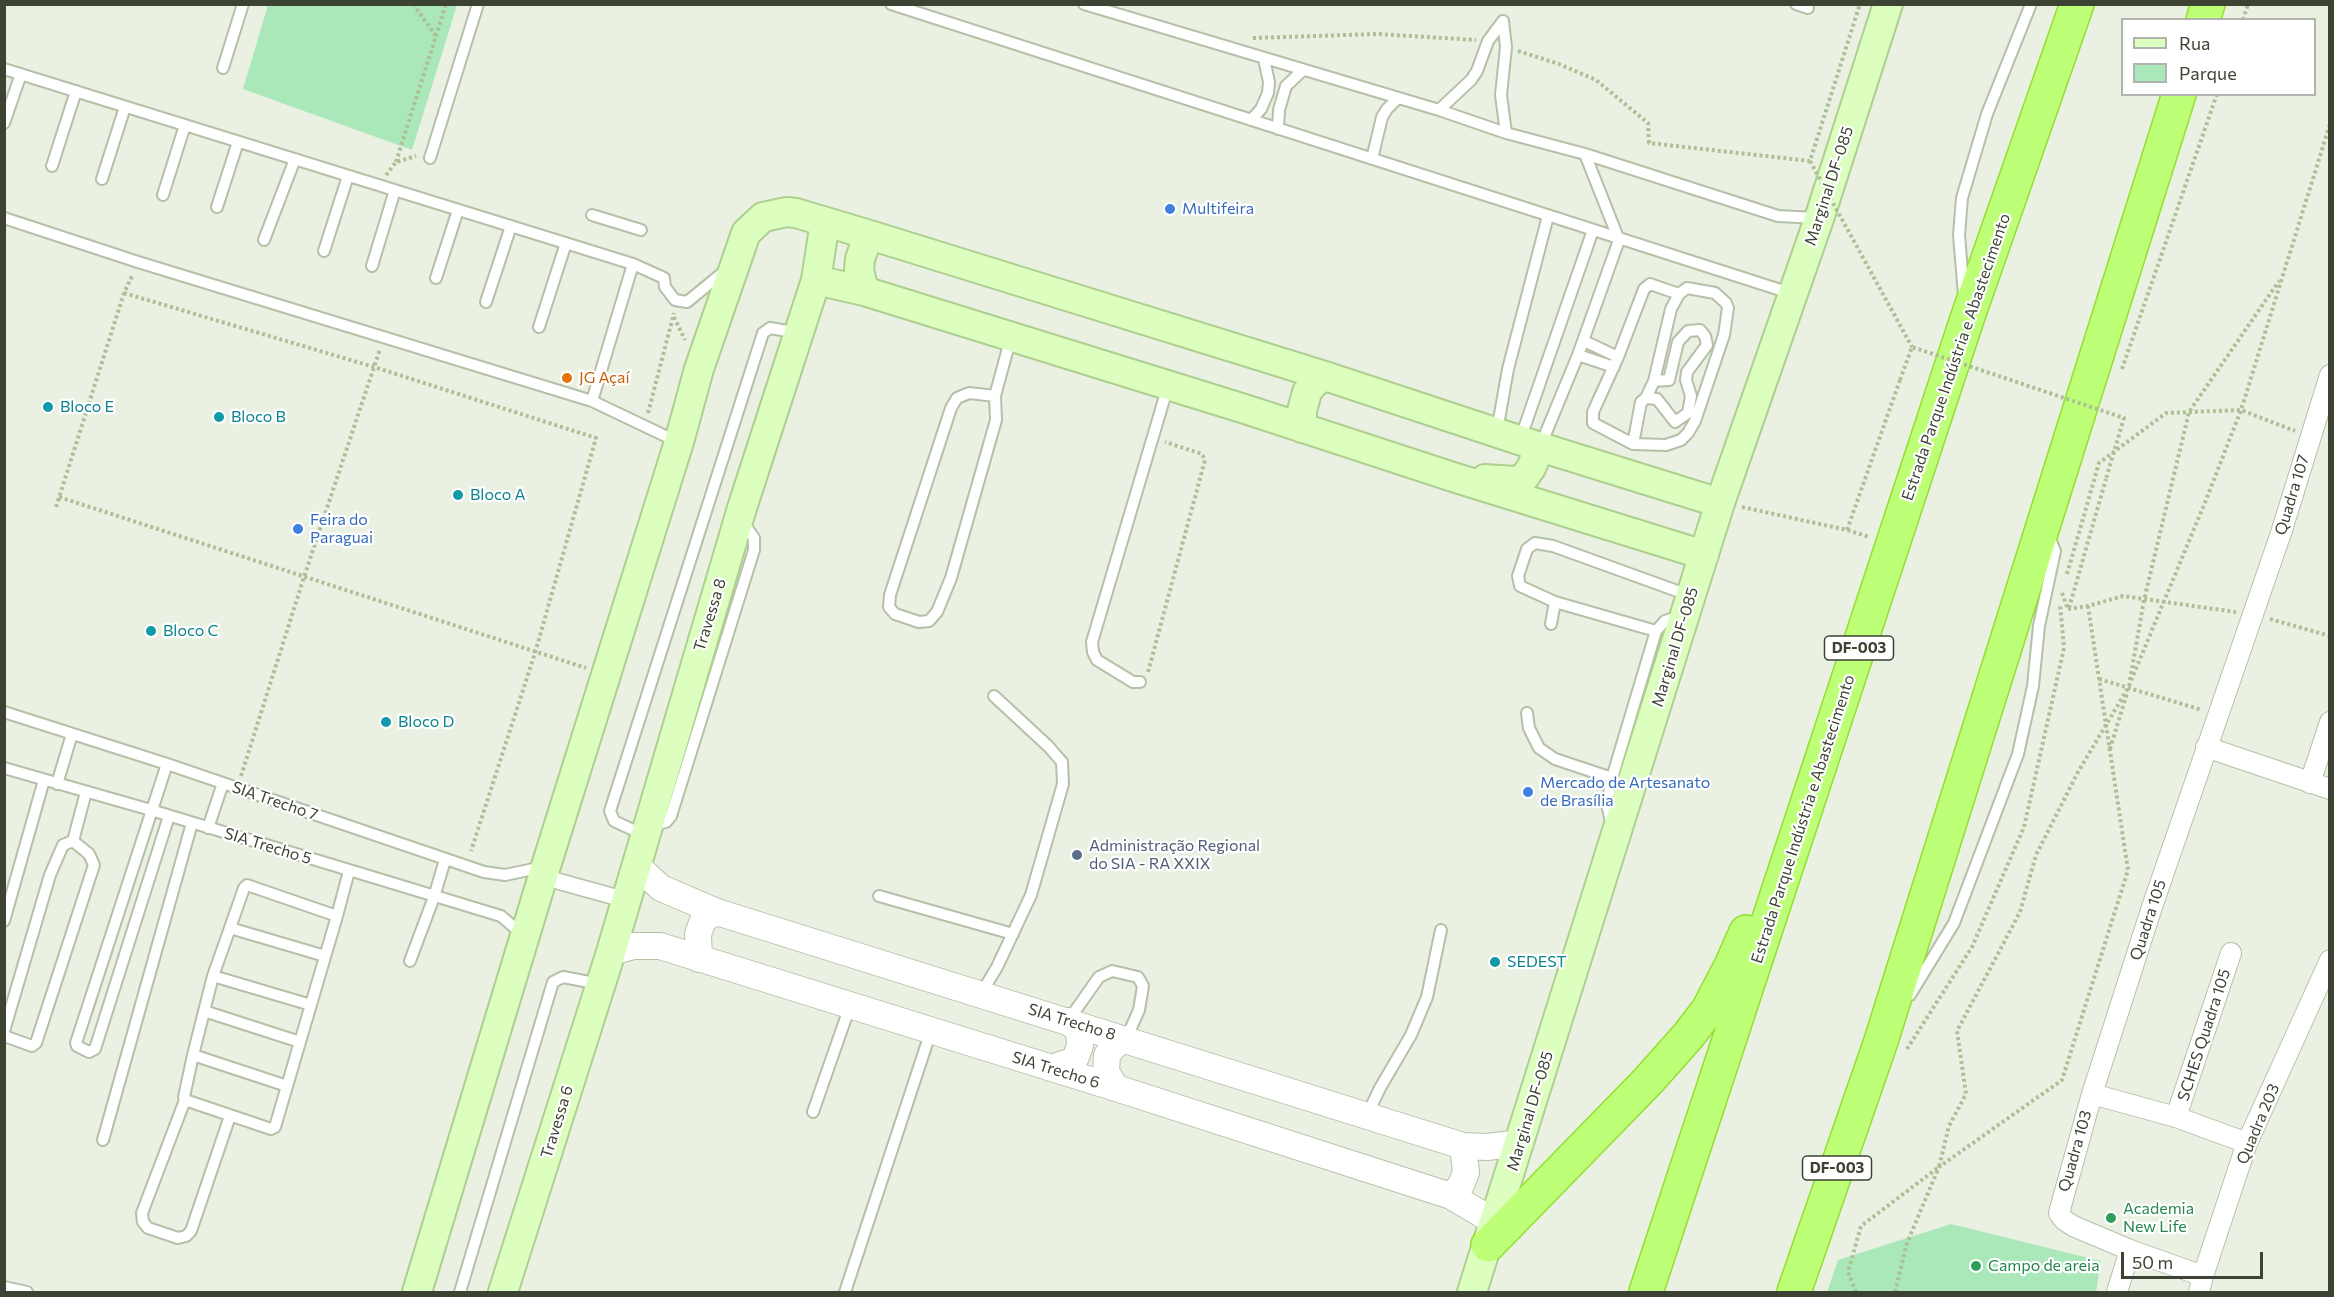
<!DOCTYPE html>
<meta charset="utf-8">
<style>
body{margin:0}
#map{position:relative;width:2334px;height:1297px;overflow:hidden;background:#eaf1e3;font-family:Commissioner,sans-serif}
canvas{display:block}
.frame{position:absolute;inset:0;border:6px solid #3d4333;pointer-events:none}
.legend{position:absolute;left:2121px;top:18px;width:195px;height:78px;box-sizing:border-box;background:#fff;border:2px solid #b1b4ad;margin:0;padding:8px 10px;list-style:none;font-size:18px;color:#3d4333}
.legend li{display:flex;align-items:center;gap:12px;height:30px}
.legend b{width:30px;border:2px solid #b1b4ad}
.scale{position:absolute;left:2121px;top:1252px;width:142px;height:27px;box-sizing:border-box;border:3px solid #3d4333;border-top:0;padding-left:8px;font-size:18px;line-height:21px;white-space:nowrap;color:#3d4333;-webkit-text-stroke:4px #fff;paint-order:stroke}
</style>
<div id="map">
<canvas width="2334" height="1297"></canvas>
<div class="frame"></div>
<ul class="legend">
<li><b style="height:8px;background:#dcffbf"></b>Rua</li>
<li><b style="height:16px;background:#aae7b9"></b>Parque</li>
</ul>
<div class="scale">50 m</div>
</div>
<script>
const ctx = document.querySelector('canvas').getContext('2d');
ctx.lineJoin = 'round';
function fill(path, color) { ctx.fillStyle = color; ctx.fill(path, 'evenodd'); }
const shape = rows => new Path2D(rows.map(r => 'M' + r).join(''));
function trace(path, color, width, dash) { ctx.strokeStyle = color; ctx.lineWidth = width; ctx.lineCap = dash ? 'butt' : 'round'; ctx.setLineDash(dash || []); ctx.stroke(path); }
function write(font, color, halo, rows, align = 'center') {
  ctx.font = font + ' Commissioner,sans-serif'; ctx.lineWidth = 4.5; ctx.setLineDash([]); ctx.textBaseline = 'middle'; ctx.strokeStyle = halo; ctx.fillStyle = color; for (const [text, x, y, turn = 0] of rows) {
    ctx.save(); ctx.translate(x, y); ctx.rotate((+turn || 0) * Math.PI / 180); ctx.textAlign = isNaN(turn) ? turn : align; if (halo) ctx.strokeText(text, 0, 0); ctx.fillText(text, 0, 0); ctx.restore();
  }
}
fill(shape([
 [268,5,457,5,412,150,243,89],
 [1951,1224,2101,1261,2096,1292,1827,1292,1838,1260]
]), '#aae7b9');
const service = shape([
 [891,4,1793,294],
 [1084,4,1439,110,1506,133,1585,154,1778,216,1816,218],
 [1796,4,1808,8],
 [1503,21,1506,47,1501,95,1506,133],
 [223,68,243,4],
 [4,69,633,264,664,278,665,287,675,300,687,302,726,270],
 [1439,110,1471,80,1477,71,1488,41,1503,21],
 [1251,120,1261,109,1268,93,1269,82,1264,59],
 [4,123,21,74],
 [1278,129,1279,110,1286,86,1302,71],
 [430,158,478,4],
 [1372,159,1382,117,1387,109,1398,98],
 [52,166,76,91],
 [102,179,125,107],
 [163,195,185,125],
 [217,207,238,142],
 [592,215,641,230],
 [4,218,138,262,592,401,678,442],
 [264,240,295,159],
 [324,251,348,176],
 [372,266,395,190],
 [436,278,458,210],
 [1964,295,1959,235,1962,198,1987,114,2031,4],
 [486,302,511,226],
 [539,327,566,243],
 [1584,341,1618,357],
 [1578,355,1614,367],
 [995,396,969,393,957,398,951,408,890,595,889,607,895,614,919,622,929,621,937,612,951,578,996,420,995,396,1011,337],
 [1646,398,1654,381,1671,309,1679,294,1687,288,1715,293,1726,303,1728,308,1724,335,1695,421,1688,433,1681,440,1666,445,1633,444,1593,423,1593,412,1618,357,1644,289,1650,284,1679,294],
 [592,401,633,264],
 [1497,431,1508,369,1548,216],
 [1520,440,1593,230],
 [1633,444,1641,402,1646,398,1657,399,1675,422,1688,413,1691,396,1686,380,1687,372,1707,345,1705,336,1700,330,1688,331,1678,342,1669,380,1654,381],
 [1540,447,1578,355,1619,240,1585,154],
 [1551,624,1555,602],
 [1656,631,1555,602,1520,586,1518,576,1527,549,1535,543,1553,546,1691,596],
 [1140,682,1133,682,1097,660,1093,652,1092,642,1168,386],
 [4,712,167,764,484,872,505,875,543,867],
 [1527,713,1529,728,1539,748,1555,759,1612,778],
 [167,764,76,1043,77,1046,89,1052,95,1049,169,816],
 [4,768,151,810,501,916,522,934],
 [57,784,72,734],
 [1611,822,1607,804,1612,778,1656,631,1665,621,1679,616],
 [651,825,666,822,671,816,754,550,754,538,742,521],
 [208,828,223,783],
 [644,835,614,821,610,811,763,333,770,328,799,333],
 [73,841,86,792],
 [879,896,1013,934],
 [4,921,44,780],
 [230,928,244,888,247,885,337,916],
 [410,961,434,897,445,860],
 [213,976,230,928,325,956],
 [981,994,997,967,1031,895,1063,784,1062,762,1048,746,994,696],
 [1910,995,1954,923,2018,754,2033,686,2039,626,2055,551,2049,536],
 [311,1005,213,976,193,1055,184,1097,185,1100,271,1129,275,1127,337,916,349,871],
 [204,1011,300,1042],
 [1068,1021,1099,977,1112,971,1138,977,1143,986,1139,1010,1126,1039],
 [4,1031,50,875,63,845,73,841],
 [4,1034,7,1037,32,1046,36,1043,94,865,89,854,73,841],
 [193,1055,287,1086],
 [185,1100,142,1213,143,1222,148,1228,178,1238,186,1236,191,1231,230,1116],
 [813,1112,850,1006],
 [1367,1115,1380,1088,1411,1035,1427,997,1441,930],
 [103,1140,192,823],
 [4,1287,27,1292],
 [460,1292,553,982,563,977,600,984],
 [845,1292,931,1031]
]);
const pedestrian = shape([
 [543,877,626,900]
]);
const minor = shape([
 [2206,747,2330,789],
 [2310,783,2330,722],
 [2092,1094,2176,1117,2247,1143],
 [2176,1117,2231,953],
 [2203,1276,2130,1250,2073,1226,2064,1220,2059,1213,2092,1094,2152,907,2281,533,2330,375],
 [2117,1292,2130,1250],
 [2199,1292,2203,1276,2247,1143,2330,960]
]);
const tertiary = shape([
 [636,865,661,888,717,912,1463,1146,1487,1147,1520,1143],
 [611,952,634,946,660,946,1116,1088,1451,1196,1495,1222],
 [699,959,698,934,702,923,705,918,717,912],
 [1051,1068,1072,1061,1076,1057,1080,1045,1079,1031,1068,1021],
 [1116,1088,1106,1072,1107,1055,1115,1045,1126,1039],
 [1451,1196,1461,1185,1466,1172,1463,1146]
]);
const secondary = shape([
 [816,280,864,291,1248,410,1456,478,1704,555],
 [864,291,859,270,860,259,865,245,873,236],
 [1302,428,1302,411,1307,392,1314,383,1325,376],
 [1485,479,1515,481,1524,478,1531,468,1540,447],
 [417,1292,546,866,679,442,699,369,746,233,763,217,787,212,796,213,873,236,1325,376,1540,447,1720,503],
 [503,1292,611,952,742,508,816,280,825,222],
 [1472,1292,1720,503,1819,219,1888,4]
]);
const trunk = shape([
 [2203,20,2208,4],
 [1488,1245,1648,1081,1688,1036,1708,1010,1731,966,1746,932],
 [1646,1292,1967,319,2077,4],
 [1794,1292,1880,1044,2179,94]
]);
trace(service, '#b5c0a8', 14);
trace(pedestrian, '#b5c0a8', 18);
trace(minor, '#b5c0a8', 22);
trace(tertiary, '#b5c0a8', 28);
trace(secondary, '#aecf8f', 32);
trace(trunk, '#94de30', 36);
trace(shape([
 [413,4,436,36],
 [2243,20,2248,4],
 [1253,38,1377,34,1476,40],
 [1518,51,1559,64,1596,80,1648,123,1649,143,1810,161,1860,4],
 [396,162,446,4],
 [386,175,396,162,416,156],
 [124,293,374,367,596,438,535,653,471,851],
 [674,317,685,340],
 [2122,369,2217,94],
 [648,413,674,313],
 [59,497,586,668],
 [56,507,124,293,133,274],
 [1742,507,1847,530,1869,537],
 [1847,530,1900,380],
 [2067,574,2099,463,2166,413,2241,410,2295,431],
 [2062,593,2068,609],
 [2069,608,2106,479],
 [2068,609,2088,606,2123,596,2236,612],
 [2270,619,2330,636],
 [1148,672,1205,460,1202,454,1165,442],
 [2099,679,2202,710],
 [2130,680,2144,600,2189,412,2279,281],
 [2110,749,2127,693],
 [241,776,304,577,380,349],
 [1907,1049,1972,947,2024,827,2064,648,2060,605],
 [1856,1292,1848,1272,1861,1226,1939,1167,1949,1126,1966,1094,1957,1031,2020,912,2036,855,2078,772,2128,688,2206,500,2241,410,2330,124],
 [1895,1292,1907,1243,1939,1167,2062,1080,2128,870,2088,606]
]), '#adbf96', 4, [3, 3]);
trace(service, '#fff', 10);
trace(pedestrian, '#fff', 15);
trace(minor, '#fff', 20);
trace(tertiary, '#fff', 26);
trace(secondary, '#dcffbf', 28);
trace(trunk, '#bdff77', 33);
trace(shape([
 [1810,161,1912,347],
 [1900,380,1912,347,2124,418,2106,479]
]), '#adbf96', 4, [3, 3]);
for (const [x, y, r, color] of [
 [1170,209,6,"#3f7fe0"],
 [567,378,6,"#e8710a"],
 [48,407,6,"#0f9aa8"],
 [219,417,6,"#0f9aa8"],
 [458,495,6,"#0f9aa8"],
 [298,529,6,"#3f7fe0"],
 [151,631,6,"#0f9aa8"],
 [386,722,6,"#0f9aa8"],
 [1528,792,6,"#3f7fe0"],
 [1077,855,6,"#5c6f8a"],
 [1495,962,6,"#0f9aa8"],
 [2111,1218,6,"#2e9e5b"],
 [1976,1266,6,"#2e9e5b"]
]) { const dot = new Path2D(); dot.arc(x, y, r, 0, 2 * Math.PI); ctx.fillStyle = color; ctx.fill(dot); trace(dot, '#fff', 2); }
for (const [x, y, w] of [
 [1859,648,69],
 [1837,1168,69]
]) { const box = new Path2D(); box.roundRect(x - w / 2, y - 12, w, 24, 4.5); ctx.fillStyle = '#fff'; ctx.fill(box); trace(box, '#3d4333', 1.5); }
write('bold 15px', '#3d4333', null, [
 ["DF-003",1859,648],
 ["DF-003",1837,1168]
]);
write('16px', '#3d4333', '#fff', [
 ["Marginal DF-085",1829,186,-72],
 ["Estrada Parque Indústria e Abastecimento",1956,357,-71],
 ["Quadra 107",2292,495,-73],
 ["Travessa 8",710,615,-73],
 ["Marginal DF-085",1675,647,-73],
 ["SIA Trecho 7",275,801,19],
 ["Estrada Parque Indústria e Abastecimento",1803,819,-72],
 ["SIA Trecho 5",268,846,17],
 ["Quadra 105",2148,920,-72],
 ["SIA Trecho 8",1072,1022,17],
 ["SCHES Quadra 105",2204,1035,-72],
 ["SIA Trecho 6",1056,1070,17],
 ["Marginal DF-085",1530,1111,-73],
 ["Travessa 6",557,1122,-73],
 ["Quadra 203",2258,1124,-67],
 ["Quadra 103",2075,1151,-74]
]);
write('16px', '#366cbe', '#fff', [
 ["Multifeira",1182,209],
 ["Feira do",310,520],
 ["Paraguai",310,538],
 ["Mercado de Artesanato",1540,783],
 ["de Brasília",1540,801]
], 'left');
write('16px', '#c56008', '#fff', [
 ["JG Açaí",579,378]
], 'left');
write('16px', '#0d838f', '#fff', [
 ["Bloco E",60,407],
 ["Bloco B",231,417],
 ["Bloco A",470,495],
 ["Bloco C",163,631],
 ["Bloco D",398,722],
 ["SEDEST",1507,962]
], 'left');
write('16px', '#4e5e75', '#fff', [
 ["Administração Regional",1089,846],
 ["do SIA - RA XXIX",1089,864]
], 'left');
write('16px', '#27864d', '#fff', [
 ["Academia",2123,1209],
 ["New Life",2123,1227],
 ["Campo de areia",1988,1266]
], 'left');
</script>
